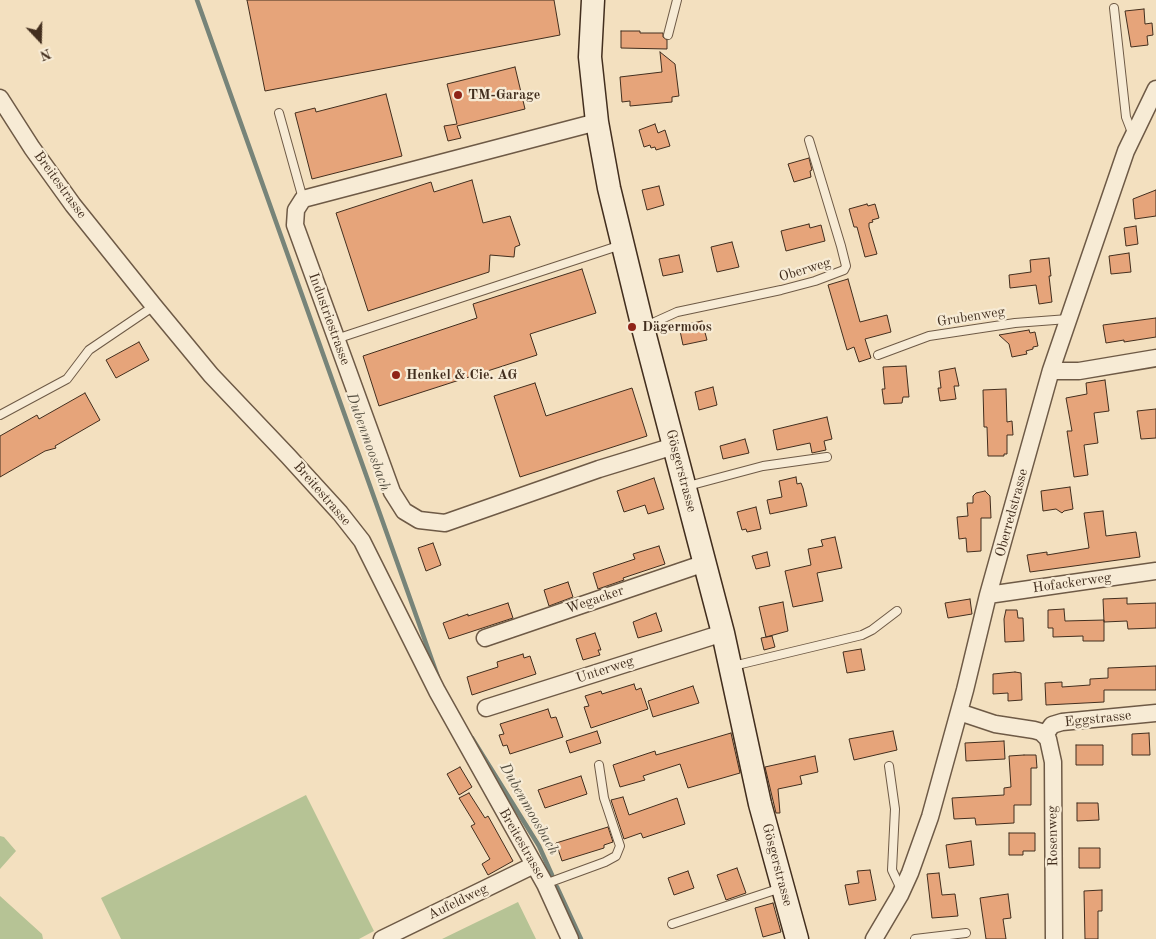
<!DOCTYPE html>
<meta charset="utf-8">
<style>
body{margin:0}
#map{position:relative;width:1156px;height:939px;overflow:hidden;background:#f3e0bf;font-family:"Old Standard TT",serif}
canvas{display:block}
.north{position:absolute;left:15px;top:15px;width:50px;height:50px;-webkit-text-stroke:4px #f7ebd5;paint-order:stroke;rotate:159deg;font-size:14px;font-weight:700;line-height:20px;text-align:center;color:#422e1e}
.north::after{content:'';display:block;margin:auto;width:18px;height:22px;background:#422e1e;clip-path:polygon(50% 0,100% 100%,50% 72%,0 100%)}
</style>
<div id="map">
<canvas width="1156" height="939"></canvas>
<div class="north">N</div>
</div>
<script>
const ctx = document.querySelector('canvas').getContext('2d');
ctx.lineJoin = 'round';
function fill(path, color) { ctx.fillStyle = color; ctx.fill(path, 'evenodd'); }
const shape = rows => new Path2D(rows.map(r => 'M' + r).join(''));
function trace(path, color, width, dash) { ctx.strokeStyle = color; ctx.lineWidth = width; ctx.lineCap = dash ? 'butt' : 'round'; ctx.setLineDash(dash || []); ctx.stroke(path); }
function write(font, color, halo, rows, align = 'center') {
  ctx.font = font + ' "Old Standard TT",serif'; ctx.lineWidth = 4.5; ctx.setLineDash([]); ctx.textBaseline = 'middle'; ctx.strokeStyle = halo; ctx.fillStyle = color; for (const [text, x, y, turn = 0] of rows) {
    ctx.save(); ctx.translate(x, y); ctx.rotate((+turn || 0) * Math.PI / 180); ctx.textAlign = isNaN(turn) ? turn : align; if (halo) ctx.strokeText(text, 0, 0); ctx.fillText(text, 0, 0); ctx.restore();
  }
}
fill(shape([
 [306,795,374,931,359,939,121,939,101,898],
 [0,836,4,837,16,851,0,869],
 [0,896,42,934,43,939,0,939],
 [518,902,536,939,442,939]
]), '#b6c395');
trace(shape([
 [197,0,438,677],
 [472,738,539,846,552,875],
 [557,887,581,939]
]), '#778479', 4.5);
const building = shape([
 [247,0,554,0,560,35,265,91,247,0],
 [1144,9,1145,24,1152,23,1153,35,1147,36,1148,45,1131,47,1125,11,1144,9],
 [621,31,640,31,640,33,663,33,663,37,667,40,667,49,621,48,621,31],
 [660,52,675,64,679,96,672,97,672,102,630,106,630,101,622,102,620,77,662,72,660,52],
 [515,67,525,109,457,126,461,138,448,141,444,126,457,124,447,84,515,67],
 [386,94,402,156,312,179,295,113,315,108,316,112,386,94],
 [655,124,658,133,665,130,670,146,656,150,655,147,651,148,650,145,644,147,639,130,655,124],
 [809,158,812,170,810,171,811,177,794,182,788,164,809,158],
 [472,180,483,223,510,216,520,245,515,247,514,257,490,255,489,272,368,311,336,213,431,182,434,192,472,180],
 [659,186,664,205,647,210,642,190,659,186],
 [1156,190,1156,216,1135,219,1133,199,1156,190],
 [867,204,868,206,875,204,879,218,872,220,873,222,869,223,869,227,877,254,865,257,857,227,854,227,849,209,867,204],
 [809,224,810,228,821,225,825,241,786,251,781,231,809,224],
 [1136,226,1138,244,1126,246,1124,228,1136,226],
 [732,242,739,267,717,272,711,247,732,242],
 [1129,253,1131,272,1111,274,1109,256,1129,253],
 [679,255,683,272,663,276,659,259,679,255],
 [1049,258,1051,276,1049,276,1052,302,1039,304,1036,285,1010,288,1009,275,1031,272,1030,260,1049,258],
 [582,269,596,313,530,334,537,355,379,406,363,356,477,318,473,304,582,269],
 [848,279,860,322,887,315,891,332,865,339,871,358,859,362,854,347,847,350,828,285,848,279],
 [1156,318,1156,337,1124,342,1124,340,1106,343,1103,325,1156,318],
 [702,321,707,340,683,345,679,326,702,321],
 [1029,330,1030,333,1035,332,1038,346,1033,347,1033,349,1026,351,1027,354,1012,357,1009,344,999,335,1029,330],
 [139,342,149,360,116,378,106,360,139,342],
 [906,366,909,397,903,397,902,403,884,404,882,389,885,389,883,367,906,366],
 [955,368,959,386,954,386,956,399,940,401,938,388,941,388,939,371,955,368],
 [1105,380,1109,411,1094,413,1098,443,1084,445,1088,475,1074,477,1067,431,1072,431,1066,398,1087,394,1086,383,1105,380],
 [535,383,546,416,632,388,647,436,520,477,494,396,535,383],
 [713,387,717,405,699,410,695,392,713,387],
 [1006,389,1007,422,1012,421,1013,435,1007,435,1007,454,1004,454,1004,456,988,456,987,427,984,427,983,390,1006,389],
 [85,393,100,420,55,446,56,448,45,451,0,477,0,436,37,415,39,419,85,393],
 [1156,409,1156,438,1141,439,1137,411,1156,409],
 [827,417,832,439,824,441,826,450,812,453,810,443,777,450,773,430,827,417],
 [745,439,749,453,723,459,720,446,745,439],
 [796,477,797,484,801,483,803,488,807,506,770,514,767,500,782,497,779,481,796,477],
 [654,478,664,509,648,514,645,505,624,512,617,491,654,478],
 [1070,487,1073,509,1064,511,1062,513,1056,509,1043,511,1041,491,1070,487],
 [985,491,990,496,991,518,981,518,981,551,967,552,966,538,959,539,957,517,968,516,967,503,973,503,973,496,976,493,985,491],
 [756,507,761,529,747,532,746,529,742,530,737,512,756,507],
 [1103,511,1106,536,1136,532,1140,557,1030,572,1027,555,1047,552,1047,555,1089,548,1084,513,1103,511],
 [835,537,842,568,817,573,823,601,793,607,785,571,811,565,808,549,823,546,821,540,835,537],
 [433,543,441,565,426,571,418,548,433,543],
 [659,546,665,564,623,578,624,580,598,589,593,573,635,559,633,554,659,546],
 [767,552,770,566,756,569,752,556,767,552],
 [568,582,573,597,549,606,544,590,568,582],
 [1127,598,1127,604,1156,603,1156,628,1128,629,1127,621,1104,622,1103,599,1127,598],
 [970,599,972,614,948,618,945,603,970,599],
 [783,602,788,631,766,637,759,607,783,602],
 [508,603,513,618,449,639,443,623,468,614,468,616,508,603],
 [1064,609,1065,621,1104,620,1104,641,1083,641,1083,636,1053,637,1053,628,1048,628,1048,610,1064,609],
 [1006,610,1017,610,1018,618,1023,618,1024,641,1005,642,1004,619,1006,610],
 [656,613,662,631,638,638,633,622,656,613],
 [595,633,601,650,598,650,600,655,583,660,576,639,595,633],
 [772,636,775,647,764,650,761,638,772,636],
 [861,649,865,670,847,673,843,652,861,649],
 [523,654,524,658,530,656,536,674,472,695,467,677,498,667,497,662,523,654],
 [1156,666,1156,690,1104,690,1104,702,1046,705,1045,683,1062,682,1062,687,1090,685,1090,679,1108,678,1108,668,1156,666],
 [1015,672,1021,673,1022,700,1008,701,1008,693,993,694,993,674,1015,672],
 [634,684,636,690,641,688,648,709,591,728,584,707,589,706,585,696,601,691,602,694,634,684],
 [693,686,699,703,653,717,648,701,693,686],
 [548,709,551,718,556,717,563,737,510,754,507,745,503,746,499,735,504,734,500,724,548,709],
 [597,731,601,743,570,753,566,741,597,731],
 [893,731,897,750,854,760,849,739,893,731],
 [731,733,740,773,688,788,680,764,643,776,645,780,620,787,613,765,655,751,656,755,731,733],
 [1149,733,1150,755,1132,755,1132,734,1149,733],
 [1004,741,1005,759,966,761,965,743,1004,741],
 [1076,745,1103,745,1103,765,1076,765,1076,745],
 [1024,755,1036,755,1037,768,1031,768,1031,805,1014,805,1014,823,976,825,975,818,954,819,952,798,1004,795,1004,788,1011,787,1009,756,1024,755],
 [815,756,818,772,800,776,802,784,778,789,780,813,776,813,765,767,815,756],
 [460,767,472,787,459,795,447,774,460,767],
 [581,776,587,794,545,808,538,790,581,776],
 [469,793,485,818,488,816,513,861,488,875,482,864,490,859,471,826,475,824,459,798,469,793],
 [623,797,629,815,677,798,685,824,643,838,641,833,624,839,611,800,623,797],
 [1077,803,1098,803,1099,820,1077,821,1077,803],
 [608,827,613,842,604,845,604,848,562,861,556,843,608,827],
 [1009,833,1035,833,1035,851,1023,851,1023,855,1009,855,1009,833],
 [971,841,974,865,949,868,946,845,971,841],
 [1079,848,1100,848,1100,868,1079,868,1079,848],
 [737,868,746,893,726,900,717,875,737,868],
 [870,870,876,900,849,905,845,885,859,883,857,871,870,870],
 [688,871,694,888,674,895,668,878,688,871],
 [939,873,942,895,955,894,958,916,932,918,927,874,939,873],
 [1102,890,1102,911,1098,911,1098,939,1085,939,1084,891,1102,890],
 [1008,894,1011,918,1003,919,1006,939,986,939,980,898,1008,894],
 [773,903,781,932,763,937,755,908,773,903]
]);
fill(building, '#e6a47a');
trace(building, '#422e1e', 1);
const service = shape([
 [1114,8,1126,117,1131,130,1134,133],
 [668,35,677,0],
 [279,113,303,199],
 [646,326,677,312,781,290,815,281,844,270,846,266,841,246,809,140],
 [336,339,621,245],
 [878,355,929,336,1015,323,1068,319],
 [0,415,67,379,89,350,154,306],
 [688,486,763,466,827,457],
 [733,666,862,635,872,630,897,611],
 [889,766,895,809,892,870,901,889],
 [545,884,605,862,616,856,620,846,604,798,599,765],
 [672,924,781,888],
 [915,939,966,933]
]);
const minor = shape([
 [0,98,32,148,73,205,154,306,211,375,288,456,340,513,362,541,437,691,545,884,570,939],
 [597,122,303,199,296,210,295,225,392,492,404,511,419,520,445,523,599,469,674,446],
 [1052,371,1079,371,1156,358],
 [988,595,1156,571],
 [485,638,705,563],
 [486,708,723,633],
 [959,712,995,724,1034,730,1041,732,1048,739,1053,762,1054,939],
 [1045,735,1052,725,1062,722,1156,713],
 [382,939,534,865],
 [874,939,900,895,910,873,930,817,965,690,988,595,1051,370,1126,151,1156,89]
]);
const secondary = shape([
 [593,0,590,57,597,122,609,188,643,328,723,633,760,804,797,939]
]);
trace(service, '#6e5a46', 10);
trace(minor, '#6e5a46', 19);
trace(secondary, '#422e1e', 25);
trace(service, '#f7ebd5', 8);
trace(minor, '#f7ebd5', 16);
trace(secondary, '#f7ebd5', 22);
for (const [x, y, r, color] of [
 [458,95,5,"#8f2418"],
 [632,327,5,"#8f2418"],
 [396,375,5,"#8f2418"]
]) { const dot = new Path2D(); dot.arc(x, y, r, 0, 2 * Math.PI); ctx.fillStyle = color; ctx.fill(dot); trace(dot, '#f7ebd5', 2); }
write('bold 14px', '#422e1e', '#f7ebd5', [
 ["TM-Garage",468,95],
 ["Dägermoos",642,327],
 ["Henkel & Cie. AG",406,375]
], 'left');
write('14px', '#422e1e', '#f7ebd5', [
 ["Breitestrasse",60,185,54],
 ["Oberweg",805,270,-17],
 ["Grubenweg",971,317,-9],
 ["Industriestrasse",329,319,70],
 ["Gösgerstrasse",681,471,75],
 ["Breitestrasse",322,494,49],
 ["Oberredstrasse",1012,513,-75],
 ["Hofackerweg",1072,583,-8],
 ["Wegacker",595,600,-19],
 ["Unterweg",605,670,-18],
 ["Eggstrasse",1098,719,-6],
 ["Rosenweg",1053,836,-91],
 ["Breitestrasse",522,844,60],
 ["Gösgerstrasse",777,865,75],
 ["Aufeldweg",458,902,-26]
]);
write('italic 15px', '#585244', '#f7ebd5', [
 ["Dubenmoosbach",368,442,70],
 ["Dubenmoosbach",529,809,60]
]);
</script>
